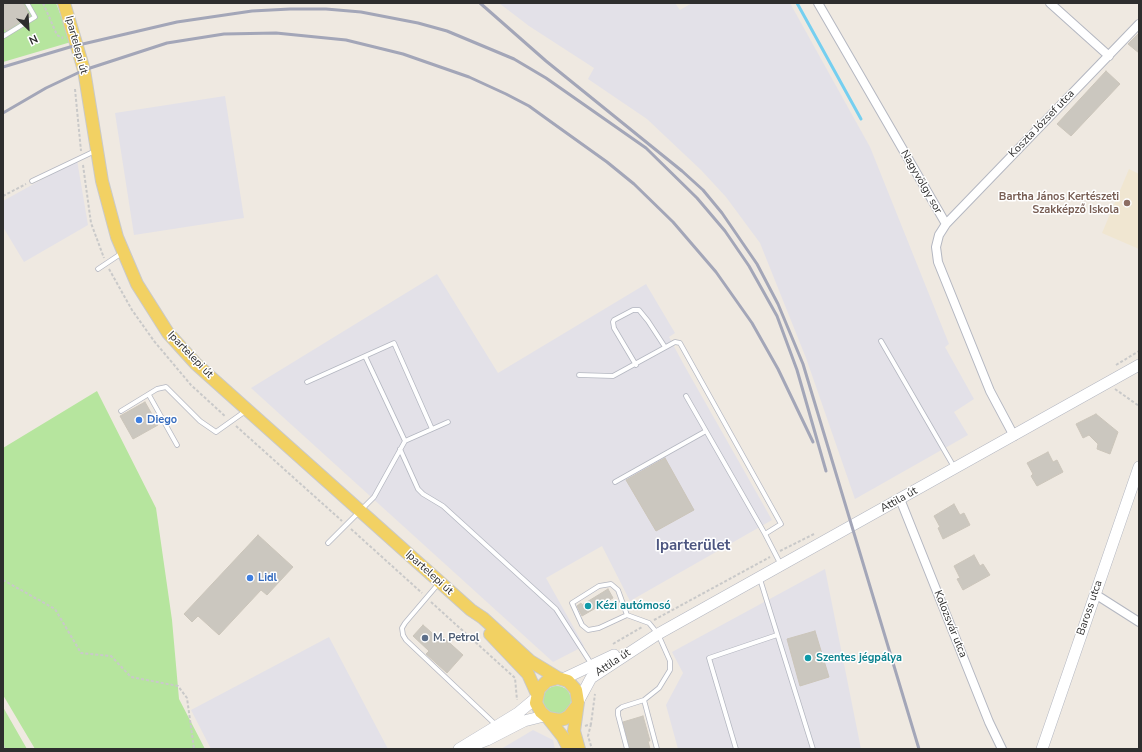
<!DOCTYPE html>
<meta charset="utf-8">
<style>
body{margin:0}
#map{position:relative;width:1142px;height:752px;overflow:hidden;background:#efe9e1;font-family:"Nunito Sans",sans-serif}
canvas{display:block}
.frame{position:absolute;inset:0;border:4px solid #2e2e2e;pointer-events:none}
.north{position:absolute;left:8px;top:8px;width:40px;height:40px;-webkit-text-stroke:3px #fff;paint-order:stroke;rotate:155deg;font-size:11px;font-weight:700;line-height:16px;text-align:center;color:#2e2e2e}
.north::after{content:'';display:block;margin:auto;width:14px;height:18px;background:#2e2e2e;clip-path:polygon(50% 0,100% 100%,50% 72%,0 100%)}
</style>
<div id="map">
<canvas width="1142" height="752"></canvas>
<div class="frame"></div>
<div class="north">N</div>
</div>
<script>
const ctx = document.querySelector('canvas').getContext('2d');
ctx.lineJoin = 'round';
function fill(path, color) { ctx.fillStyle = color; ctx.fill(path, 'evenodd'); }
const shape = rows => new Path2D(rows.map(r => 'M' + r).join(''));
function trace(path, color, width, dash) { ctx.strokeStyle = color; ctx.lineWidth = width; ctx.lineCap = dash ? 'butt' : 'round'; ctx.setLineDash(dash || []); ctx.stroke(path); }
function write(font, color, halo, rows, align = 'center') {
  ctx.font = font + ' "Nunito Sans",sans-serif'; ctx.lineWidth = 3; ctx.setLineDash([]); ctx.textBaseline = 'middle'; ctx.strokeStyle = halo; ctx.fillStyle = color; for (const [text, x, y, turn = 0] of rows) {
    ctx.save(); ctx.translate(x, y); ctx.rotate((+turn || 0) * Math.PI / 180); ctx.textAlign = isNaN(turn) ? turn : align; if (halo) ctx.strokeText(text, 0, 0); ctx.fillText(text, 0, 0); ctx.restore();
  }
}
fill(shape([
 [499,3,675,3,680,10,692,3,790,3,870,147,949,344,945,347,974,399,954,412,968,435,855,499,806,358,760,243,726,197,701,170,647,119,588,79,594,68,529,26],
 [225,96,244,218,134,235,115,113],
 [77,160,88,225,24,262,3,227,3,201],
 [437,274,498,373,646,284,675,333,669,337,684,365,772,520,630,601,602,546,546,578,584,646,553,662,251,388],
 [825,569,861,749,678,749,666,705,683,673,672,652],
 [329,637,388,749,211,749,191,710],
 [533,730,553,740,555,749,501,749]
]), '#e3e1e8');
fill(shape([
 [1129,169,1139,174,1139,249,1102,233]
]), '#f0e6d1');
fill(shape([
 [3,3,56,3,71,42,3,62],
 [97,391,156,508,172,620,179,699,205,749,35,749,3,695,3,448],
 '543 700a14 14 0 1 1 28 0a14 14 0 1 1-28 0Z',
 [3,707,27,749,3,749]
]), '#b6e59e');
trace(shape([
 [797,3,861,119]
]), '#75cff0', 3);
const building = shape([
 [3,3,23,3,30,16,6,31,3,26,3,3],
 [1139,33,1139,53,1128,44,1139,33],
 [1106,71,1120,84,1071,136,1057,124,1106,71],
 [145,402,158,425,133,439,120,416,145,402],
 [1096,414,1118,432,1110,454,1097,449,1098,444,1089,435,1083,438,1076,424,1096,414],
 [1048,452,1053,462,1057,460,1063,472,1037,486,1031,476,1033,474,1027,463,1048,452],
 [665,458,694,510,656,531,626,480,665,458],
 [954,504,960,515,964,513,970,525,943,539,938,528,940,527,934,516,954,504],
 [258,535,293,567,267,595,261,590,219,635,198,616,192,622,184,614,258,535],
 [974,555,980,566,983,564,990,575,963,590,957,579,960,578,954,566,974,555],
 [608,589,613,598,582,616,577,606,581,603,582,605,608,589],
 [423,625,439,639,442,636,463,655,447,673,426,654,429,651,413,636,423,625],
 [815,631,829,677,800,686,787,639,815,631],
 [643,716,650,741,648,741,650,749,630,749,623,722,643,716]
]);
fill(building, '#cbc7bf');
trace(building, '#cbc5ba', 1);
const lane = shape([
 [3,35,4,36,35,17,27,3],
 [32,181,95,151],
 [98,269,122,253],
 [881,341,954,467],
 [365,356,405,441],
 [636,365,614,328,613,322,614,320,633,310,639,310,648,321,665,347],
 [579,375,613,376,675,342,680,343,781,524,765,534],
 [307,382,394,343,432,429],
 [149,395,177,445],
 [686,396,765,534,781,565],
 [121,411,157,389,166,387,200,421,216,432,247,410],
 [400,449,418,489,423,494,443,506,556,609,592,665],
 [615,482,706,431],
 [328,543,374,497,405,441,448,422],
 [760,579,813,749],
 [439,583,405,623,402,628,403,635,406,640,496,725],
 [627,615,618,590,611,584,599,586,572,603,582,625,588,630,599,628,627,615,649,623,658,634,670,661,670,670,659,688,644,700,657,749],
 [627,749,618,715,618,710,622,707,644,700],
 [736,749,709,658,777,635]
]);
const street = shape([
 [818,3,946,224,939,235,936,247,938,262,990,391,1014,436],
 [1050,3,1109,56],
 [946,224,1139,24],
 [900,499,989,722,1002,749],
 [1095,594,1139,622]
]);
const secondary = shape([
 [563,679,614,655],
 [578,702,591,678,658,634,1139,365],
 [472,746,487,740,524,721,544,716],
 [459,749,518,713,536,698],
 [1042,749,1139,467]
]);
const primary = shape([
 [64,3,84,70,102,181,117,237,137,284,168,333,196,364,471,610,483,618,530,661,558,678],
 [490,634,528,674,537,694],
 [576,707,569,716,564,719,559,720,548,718,541,712,536,703,539,689,547,681,558,678,568,681,576,690,578,702,574,731,579,749],
 [548,718,563,737,569,749]
]);
trace(lane, '#b4b7c1', 5.5);
trace(street, '#b4b7c1', 10);
trace(secondary, '#b4b7c1', 12);
trace(primary, '#c9c9c9', 14);
trace(shape([
 [43,3,57,35,63,38],
 [75,89,81,151],
 [83,165,91,223,104,258],
 [3,196,26,184],
 [109,269,132,310,154,341,191,385,226,417],
 [1116,365,1139,351],
 [1115,389,1139,406],
 [236,426,342,521],
 [351,529,422,593],
 [780,551,814,534],
 [3,580,55,609,81,653,111,656,131,677,178,686,187,698,194,749],
 [431,602,515,678,517,700],
 [654,620,770,557],
 [613,644,642,627],
 [591,724,588,736,592,749],
 [585,726,591,724,595,694],
 [3,745,5,749]
]), '#c9c9c9', 2, [3, 2]);
trace(lane, '#fff', 4);
trace(street, '#fff', 8);
trace(secondary, '#fff', 11);
trace(primary, '#f2d163', 12);
trace(shape([
 [480,3,546,61,682,171,703,190,722,213,757,264,778,304,803,364,919,749],
 [3,67,70,47,177,22,252,11,290,9,326,9,361,12,418,23,447,31,514,59,546,78,646,148,697,198,725,231,749,266,777,316,797,370,826,471],
 [3,113,46,88,84,70,167,43,224,34,276,33,346,40,403,54,469,77,506,94,529,106,547,119,607,162,634,184,673,222,716,272,752,323,778,369,813,442]
]), '#a3a6b8', 3);
for (const [x, y, r, color] of [
 [1127,203,4,"#8d6e63"],
 [139,420,4,"#3f7fe0"],
 [250,578,4,"#3f7fe0"],
 [588,606,4,"#0f9aa8"],
 [425,638,4,"#5c6f8a"],
 [808,658,4,"#0f9aa8"]
]) { const dot = new Path2D(); dot.arc(x, y, r, 0, 2 * Math.PI); ctx.fillStyle = color; ctx.fill(dot); trace(dot, '#fff', 1.5); }
write('11px', '#2e2e2e', '#fff', [
 ["Ipartelepi út",76,45,75],
 ["Koszta József utca",1042,124,-46],
 ["Nagyvölgy sor",921,182,60],
 ["Ipartelepi út",190,355,46],
 ["Attila út",899,500,-29],
 ["Ipartelepi út",429,573,42],
 ["Baross utca",1090,608,-71],
 ["Kolozsvár utca",950,624,68],
 ["Attila út",613,663,-34]
]);
write('bold 11px', '#785e54', '#fff', [
 ["Bartha János Kertészeti",1119,197],
 ["Szakképző Iskola",1119,210]
], 'right');
write('bold 11px', '#366cbe', '#fff', [
 ["Diego",147,420],
 ["Lidl",258,578]
], 'left');
write('bold 11px', '#0d838f', '#fff', [
 ["Kézi autómosó",596,606],
 ["Szentes jégpálya",816,658]
], 'left');
write('bold 11px', '#4e5e75', '#fff', [
 ["M. Petrol",433,638]
], 'left');
write('bold 15px', '#4d5680', '#fff', [
 ["Iparterület",693,546]
]);
</script>
